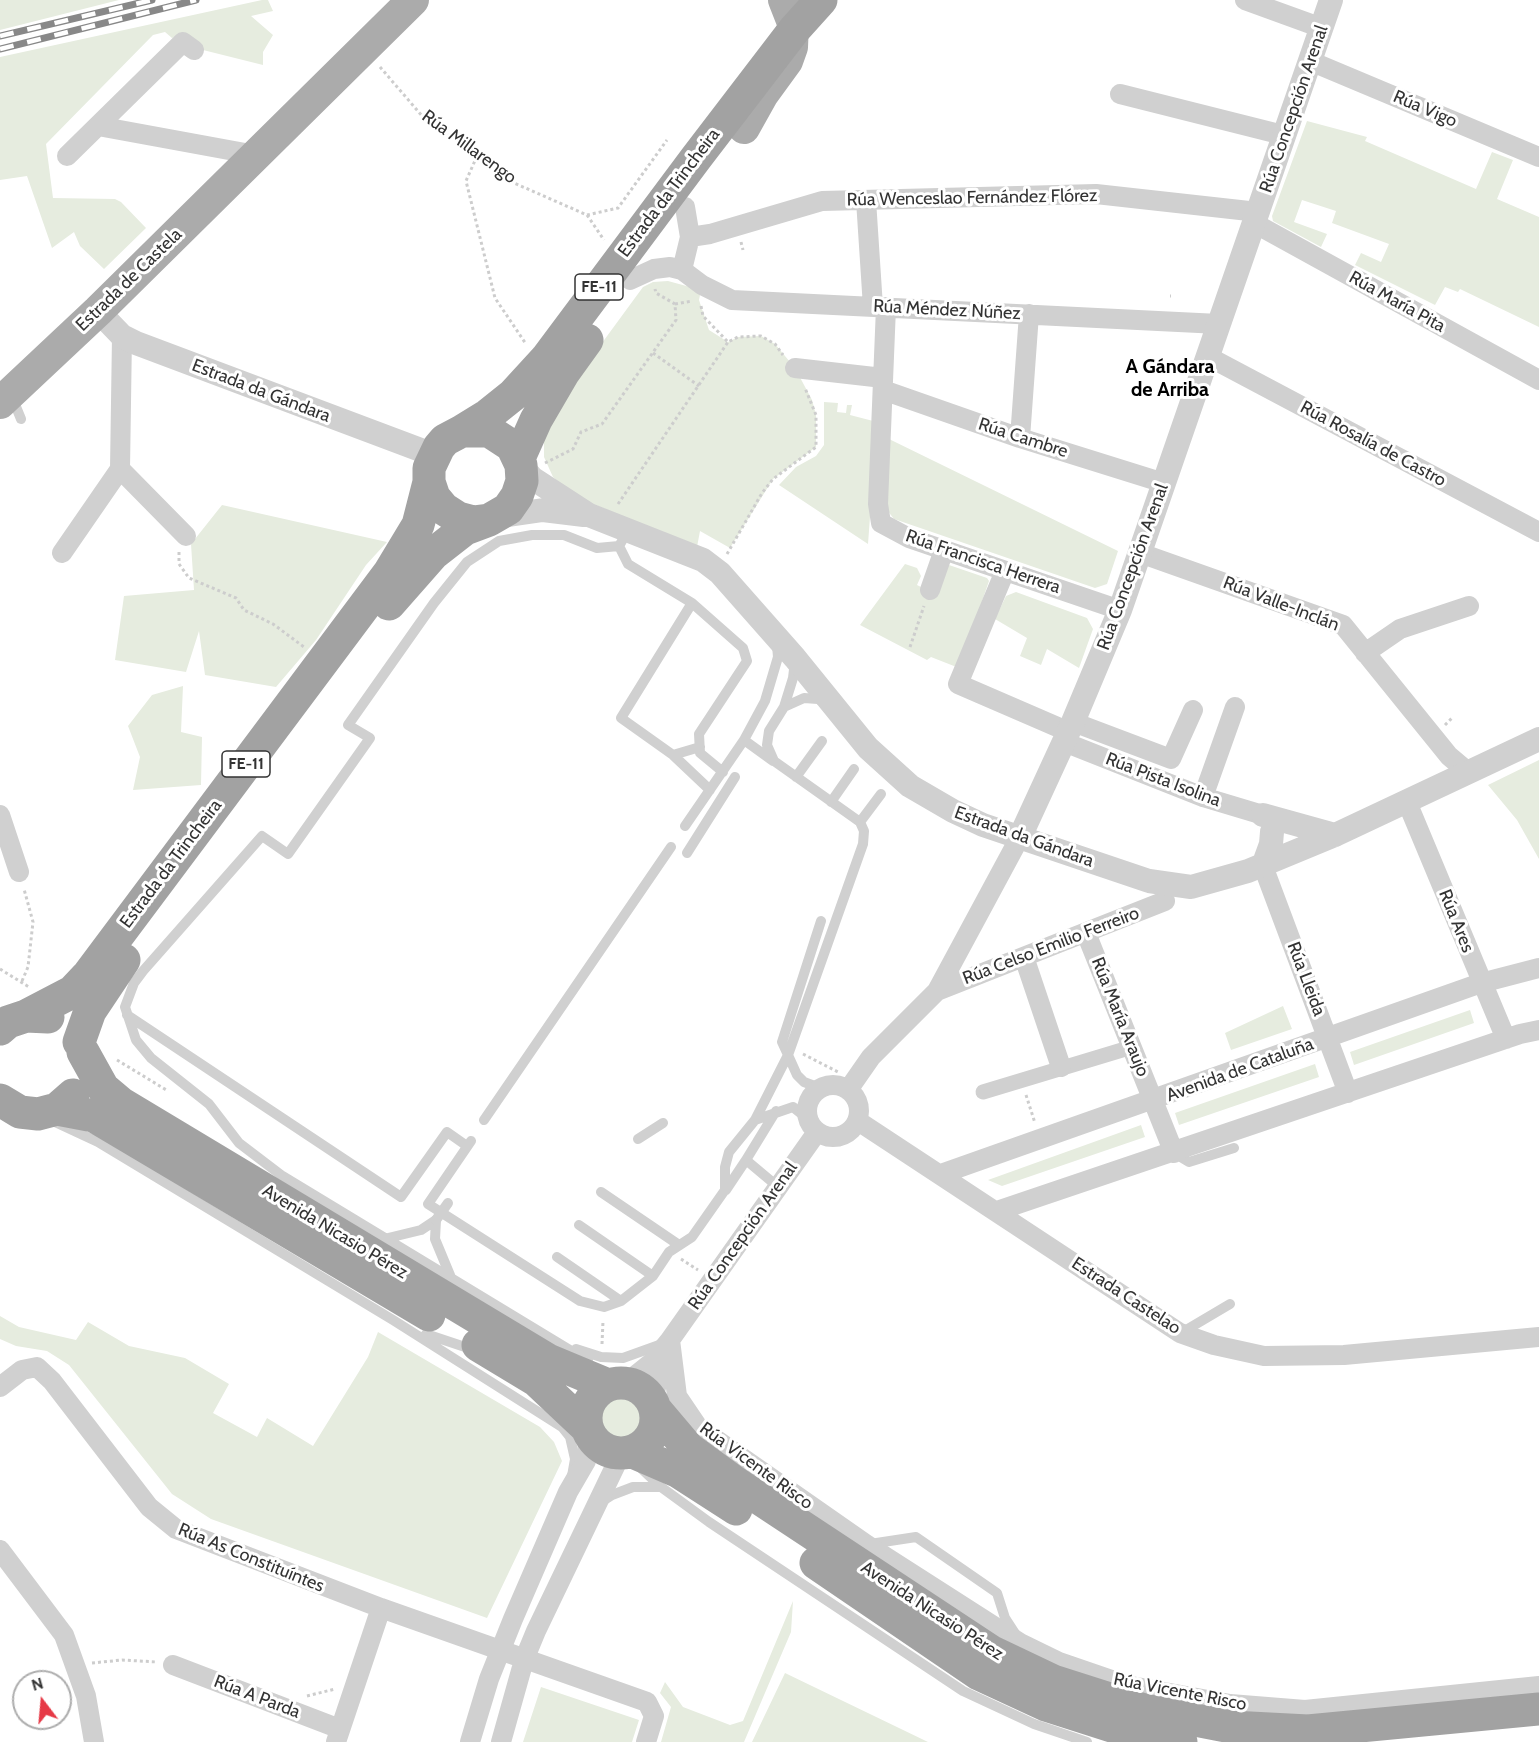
<!DOCTYPE html>
<meta charset="utf-8">
<style>
body{margin:0}
#map{position:relative;width:1539px;height:1742px;overflow:hidden;background:#fff;font-family:Cabin,sans-serif}
canvas{display:block}
.north{position:absolute;left:12px;top:1670px;width:60px;height:60px;box-sizing:border-box;background:#fff;border:2px solid #adadad;border-radius:50%;rotate:344deg;font-size:16px;font-weight:700;line-height:24px;text-align:center;color:#333}
.north::after{content:'';display:block;margin:auto;width:21px;height:27px;background:#e63946;clip-path:polygon(50% 0,100% 100%,50% 72%,0 100%)}
</style>
<div id="map">
<canvas width="1539" height="1742"></canvas>
<div class="north">N</div>
</div>
<script>
const ctx = document.querySelector('canvas').getContext('2d');
ctx.lineJoin = 'round';
function fill(path, color) { ctx.fillStyle = color; ctx.fill(path, 'evenodd'); }
const shape = rows => new Path2D(rows.map(r => 'M' + r).join(''));
function trace(path, color, width, dash) { ctx.strokeStyle = color; ctx.lineWidth = width; ctx.lineCap = dash ? 'butt' : 'round'; ctx.setLineDash(dash || []); ctx.stroke(path); }
function write(font, color, halo, rows, align = 'center') {
  ctx.font = font + ' Cabin,sans-serif'; ctx.lineWidth = 6; ctx.setLineDash([]); ctx.textBaseline = 'middle'; ctx.strokeStyle = halo; ctx.fillStyle = color; for (const [text, x, y, turn = 0] of rows) {
    ctx.save(); ctx.translate(x, y); ctx.rotate((+turn || 0) * Math.PI / 180); ctx.textAlign = isNaN(turn) ? turn : align; if (halo) ctx.strokeText(text, 0, 0); ctx.fillText(text, 0, 0); ctx.restore();
  }
}
fill(shape([
 [0,0,119,0,0,30],
 [262,0,268,0,273,11,251,16,273,35,263,52,263,65,191,47,183,35,172,38,165,32,153,35,46,144,53,198,115,199,121,202,146,228,104,269,80,246,74,232,52,248,27,176,0,180,0,57],
 [1307,121,1367,137,1365,141,1476,189,1492,152,1513,160,1497,199,1539,217,1539,327,1460,289,1458,292,1445,287,1435,305,1355,265,1361,253,1381,262,1389,244,1332,223,1336,211,1302,200,1294,222,1327,234,1321,247,1273,221,1272,216],
 [668,281,701,290,699,300,709,330,728,342,738,337,761,336,775,344,795,368,812,400,816,415,816,447,773,479,730,548,700,531,697,547,574,496,553,477,544,457,544,437,558,403,643,287,653,282],
 [824,402,838,403,837,412,846,413,847,405,852,405,850,415,877,422,868,544,779,485,796,467,816,456,824,445],
 [889,439,1118,551,1107,584,1095,588,894,519,887,510],
 [222,505,387,542,366,565,316,640,276,687,205,675,199,631,186,672,115,660,124,596,194,590,191,544],
 [905,564,917,568,921,576,917,585,933,593,945,567,949,565,987,578,989,581,959,668,931,657,927,660,860,625],
 [1016,592,1087,618,1093,629,1079,668,1047,649,1041,665,1020,656,1027,638,995,619,1006,596],
 [183,686,181,732,202,737,201,785,133,790,140,757,128,726,152,695],
 [1539,760,1539,859,1517,820,1488,785],
 [1283,1006,1292,1029,1231,1050,1225,1033],
 [1470,1010,1474,1023,1354,1065,1350,1052],
 [1315,1064,1319,1077,1179,1125,1175,1113],
 [1141,1125,1145,1137,1002,1186,988,1180],
 [0,1316,19,1327,76,1340,88,1322,129,1346,185,1358,229,1384,213,1413,257,1437,267,1418,313,1446,368,1357,378,1332,540,1427,554,1442,562,1461,487,1618,211,1519,172,1494,69,1365,47,1351,16,1346,0,1339],
 '596 1419a24 24 0 1 1 48 0a24 24 0 1 1-48 0Z',
 [793,1601,791,1632,744,1742,661,1742,671,1707,660,1693,665,1682,683,1707,730,1725,743,1721],
 [785,1673,928,1742,752,1742],
 [541,1687,639,1720,632,1742,523,1742]
]), '#e6ecdf');
trace(shape([
 [380,67,423,117,514,183,587,215,618,208,667,140],
 [477,156,466,181,495,298,526,344],
 [587,215,604,240],
 [741,242,743,250],
 [1170,296,1171,296],
 [675,304,692,301],
 [701,306,703,316,728,342,738,337,761,336,775,344,783,355],
 [653,353,699,386],
 [545,463,573,449,581,432,602,424,676,320,675,304,656,293,655,289],
 [618,504,728,342],
 [179,552,179,564,189,578,236,598,244,610,273,624,304,647],
 [727,554,762,493,773,479,816,447,816,415,805,388],
 [910,647,924,606],
 [1445,725,1453,717],
 [0,969,29,987],
 [22,981,28,967,33,922,24,889],
 [803,1054,840,1073],
 [117,1060,168,1091],
 [1026,1095,1035,1123],
 [681,1259,698,1270],
 [602,1344,603,1321],
 [92,1663,122,1660,157,1662],
 [307,1696,335,1689]
]), '#cdcdcd', 3, [3, 3]);
trace(shape([
 [12,397,21,419],
 [622,541,619,546,628,564,692,603],
 [795,661,793,678,784,707,769,731,767,745,774,761,860,822,864,831,863,844,788,1055,797,1075,804,1082,820,1088],
 [784,707,804,698,818,699,826,703],
 [744,740,773,761],
 [673,755,700,747],
 [796,777,822,741],
 [710,790,673,755,621,718,692,603,743,648,747,661,699,734,700,753,723,772],
 [831,802,854,769],
 [860,822,881,794],
 [685,826,744,740,765,701,778,657,777,645],
 [687,853,735,777],
 [127,1015,401,1197,447,1132,467,1146],
 [484,1120,671,847],
 [755,1120,788,1055,782,1042,821,921],
 [55,1122,98,1142,393,1320,562,1427,570,1437,575,1459,572,1476],
 [638,1139,663,1123],
 [471,1141,428,1204,580,1301,604,1307,621,1301,653,1276,669,1252,692,1237,725,1190,725,1167,729,1152,755,1120,793,1107,808,1119],
 [1174,1153,1189,1162,1234,1148],
 [746,1160,776,1111],
 [726,1190,746,1160,777,1186],
 [601,1192,679,1245],
 [436,1220,435,1239,452,1280],
 [579,1225,653,1276],
 [384,1239,421,1230,436,1220],
 [557,1257,621,1301],
 [1181,1333,1230,1304],
 [426,1334,474,1350],
 [576,1349,601,1357,623,1358,662,1344],
 [588,1361,281,1175,239,1143,209,1104,151,1058,136,1040,125,1007,134,983,143,971,262,836,288,854,370,738,348,725,434,603,467,562,499,541,532,535,564,535,597,548,619,546],
 [641,1468,661,1487,709,1522,963,1691,1034,1724,1087,1742],
 [601,1502,612,1495,633,1487,661,1487],
 [870,1544,916,1537,997,1593,1005,1618,1016,1635]
]), '#d0d0d0', 10);
trace(shape([
 [983,1092,1132,1047]
]), '#d0d0d0', 15);
trace(shape([
 [1245,0,1322,28],
 [1310,61,1539,157],
 [1120,94,1283,135],
 [98,126,256,155],
 [67,156,183,42,194,50],
 [866,200,873,307],
 [1254,223,1539,380],
 [690,237,710,234,822,201,1096,194,1258,212],
 [682,270,690,237,685,207],
 [630,280,654,269,670,267,682,270,702,285,732,300,1219,324],
 [886,307,878,504,881,523,909,538,1120,610],
 [1207,356,1539,532],
 [795,368,883,378],
 [883,390,1020,438,1164,483],
 [1020,438,1029,314],
 [120,469,186,536],
 [62,553,120,469,122,336],
 [1140,553,1343,625,1449,756,1468,772],
 [1005,571,958,684,1069,732],
 [930,590,944,550],
 [1365,653,1400,629,1469,606],
 [1073,722,1171,759,1193,710],
 [1064,742,1203,797,1263,815],
 [1203,797,1235,707],
 [1407,802,1506,1039],
 [0,815,19,872],
 [1263,866,1348,1093],
 [1086,933,1174,1153],
 [1024,957,1061,1067],
 [937,991,1165,901],
 '807 1111a26 26 0 1 1 52 0a26 26 0 1 1-52 0Z',
 [848,1090,871,1057,937,991,1020,837],
 [858,1121,1180,1333,1214,1345,1264,1356,1344,1355,1539,1337],
 [941,1174,1481,983,1539,968],
 [997,1211,1520,1034,1539,1030],
 [670,1340,677,1396,698,1427,867,1545,1020,1643,1059,1662,1126,1685,1230,1704,1305,1710,1539,1686],
 [626,1383,651,1363,670,1340,817,1132],
 [0,1387,22,1370,37,1367,52,1381,149,1507,176,1529,381,1608,647,1702,654,1716,646,1742],
 [652,1402,666,1351],
 [0,1550,64,1635,86,1696,94,1742],
 [173,1665,340,1729],
 [336,1742,381,1608],
 [470,1742,489,1679,513,1619,568,1492,586,1461,589,1434],
 [501,1742,524,1660,536,1631,621,1454]
]), '#d0d0d0', 20);
trace(shape([
 [98,311,122,336,136,343,434,455],
 [521,465,532,478,589,515,703,560,720,573,795,658,868,748,910,786,953,811,983,825,1149,881,1191,887,1248,871,1335,835,1539,739],
 [495,517,543,510,584,515],
 [1263,815,1335,835],
 [1020,837,1073,722,1120,610,1331,0],
 [1263,866,1271,844,1272,832]
]), '#d0d0d0', 24);
trace(shape([
 [744,128,763,94,787,61,792,47,793,23,784,0],
 [0,403,98,311,413,0]
]), '#ababab', 32);
trace(shape([
 [462,431,488,415,513,395,546,359,696,158,794,30,821,0],
 [519,458,536,420,564,372,587,340],
 [389,604,433,554,465,529,489,520],
 [26,1016,72,992,89,974,389,573,418,525,429,482,429,468,439,447,445,440,462,431,489,431,512,446,521,465,522,481,517,496,508,509,489,520,473,522,458,518,444,509,434,497,429,482],
 [0,1029,8,1022,26,1016,48,1017],
 [79,1042,90,1011,124,960],
 [83,1052,103,1088,122,1104,548,1360,608,1385],
 [0,1100,20,1112,38,1114,57,1109,73,1095],
 [57,1109,94,1116,429,1315],
 [478,1345,536,1380,586,1427],
 '586 1418a35 35 0 1 1 70 0a35 35 0 1 1-70 0Z',
 [655,1409,688,1448,736,1483,992,1652,1053,1681,1144,1710,1231,1727,1308,1731,1539,1709],
 [633,1452,677,1471,736,1509],
 [816,1563,979,1674,1046,1705,1143,1736,1181,1742]
]), '#a2a2a2', 33);
const rail = shape([
 [0,36,152,0],
 [0,49,196,0]
]);
trace(rail, '#888', 7);
trace(rail, '#fff', 4.5, [14]);
trace(shape([
 [436,1220,448,1203]
]), '#d0d0d0', 10);
for (const [x, y, w] of [
 [599,287,48],
 [246,764,48]
]) { const box = new Path2D(); box.roundRect(x - w / 2, y - 13, w, 26, 4.5); ctx.fillStyle = '#fff'; ctx.fill(box); trace(box, '#333', 1.5); }
write('bold 16px', '#333', null, [
 ["FE-11",599,287],
 ["FE-11",246,764]
]);
write('18px', '#333', '#fff', [
 ["Rúa Concepción Arenal",1294,109,-71],
 ["Rúa Vigo",1425,109,23],
 ["Rúa Millarengo",469,147,36],
 ["Estrada da Trincheira",669,193,-53],
 ["Rúa Wenceslao Fernández Flórez",972,198,-1],
 ["Estrada de Castela",129,280,-44],
 ["Rúa María Pita",1397,302,29],
 ["Rúa Méndez Núñez",947,310,3],
 ["Estrada da Gándara",261,391,21],
 ["Rúa Cambre",1023,438,18],
 ["Rúa Rosalía de Castro",1373,444,28],
 ["Rúa Francisca Herrera",983,562,19],
 ["Rúa Concepción Arenal",1133,567,-70],
 ["Rúa Valle-Inclán",1281,604,21],
 ["Rúa Pista Isolina",1163,780,21],
 ["Estrada da Gándara",1024,837,20],
 ["Estrada da Trincheira",171,864,-53],
 ["Rúa Ares",1456,921,68],
 ["Rúa Celso Emilio Ferreiro",1051,946,-21],
 ["Rúa Lleida",1306,979,69],
 ["Rúa María Araujo",1120,1017,68],
 ["Avenida de Cataluña",1240,1070,-20],
 ["Avenida Nicasio Pérez",335,1232,31],
 ["Rúa Concepción Arenal",743,1236,-55],
 ["Estrada Castelao",1126,1296,33],
 ["Rúa Vicente Risco",756,1466,36],
 ["Rúa As Constituíntes",251,1558,22],
 ["Avenida Nicasio Pérez",932,1611,33],
 ["Rúa Vicente Risco",1180,1692,11],
 ["Rúa A Parda",257,1697,21]
]);
write('bold 20px', '#000', '#fff', [
 ["A Gándara",1170,367],
 ["de Arriba",1170,390]
]);
</script>
